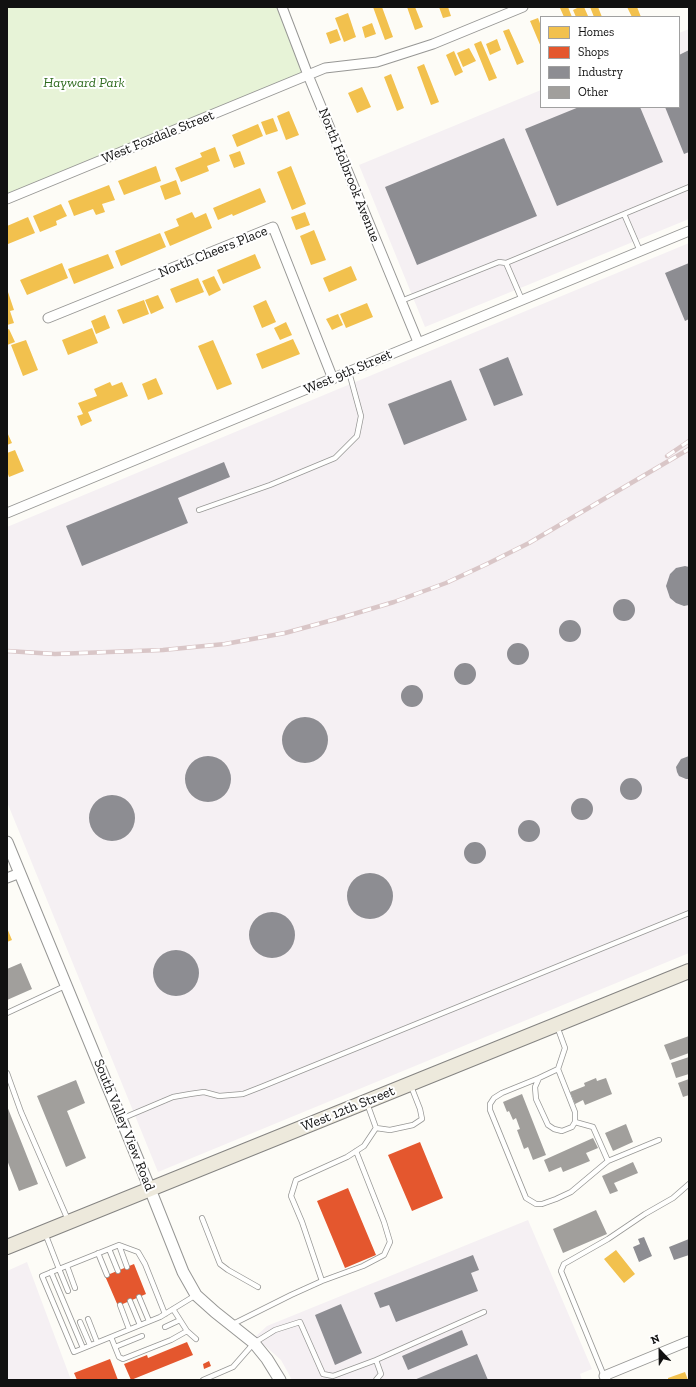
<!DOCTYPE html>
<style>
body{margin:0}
#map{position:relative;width:696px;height:1387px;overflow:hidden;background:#fdfcf7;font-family:"Zilla Slab",serif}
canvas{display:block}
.frame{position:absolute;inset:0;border:8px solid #111;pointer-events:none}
.legend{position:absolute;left:540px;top:16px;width:140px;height:92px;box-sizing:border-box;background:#fff;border:1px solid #a0a0a0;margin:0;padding:5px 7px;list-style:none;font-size:12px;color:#111}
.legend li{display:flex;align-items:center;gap:8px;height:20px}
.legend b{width:20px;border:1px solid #a0a0a0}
.north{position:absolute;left:640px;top:1331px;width:40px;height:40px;-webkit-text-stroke:3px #fff;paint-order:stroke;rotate:338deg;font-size:11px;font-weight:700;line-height:16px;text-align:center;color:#111}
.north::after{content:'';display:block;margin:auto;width:14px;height:18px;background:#111;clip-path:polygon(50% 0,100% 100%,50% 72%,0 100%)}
</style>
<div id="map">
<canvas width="696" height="1387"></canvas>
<div class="frame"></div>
<ul class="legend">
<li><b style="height:11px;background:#f2c14e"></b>Homes</li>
<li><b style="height:11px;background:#e4572e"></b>Shops</li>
<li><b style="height:11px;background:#8d8d92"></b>Industry</li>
<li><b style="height:11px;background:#a19f9c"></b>Other</li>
</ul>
<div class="north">N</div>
</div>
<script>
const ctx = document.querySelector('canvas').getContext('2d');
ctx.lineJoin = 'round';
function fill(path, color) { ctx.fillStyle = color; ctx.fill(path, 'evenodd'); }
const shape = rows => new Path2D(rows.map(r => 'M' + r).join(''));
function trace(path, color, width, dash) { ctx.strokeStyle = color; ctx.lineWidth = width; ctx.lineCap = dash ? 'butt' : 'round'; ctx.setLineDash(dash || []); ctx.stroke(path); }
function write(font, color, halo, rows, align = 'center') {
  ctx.font = font + ' "Zilla Slab",serif'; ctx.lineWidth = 4; ctx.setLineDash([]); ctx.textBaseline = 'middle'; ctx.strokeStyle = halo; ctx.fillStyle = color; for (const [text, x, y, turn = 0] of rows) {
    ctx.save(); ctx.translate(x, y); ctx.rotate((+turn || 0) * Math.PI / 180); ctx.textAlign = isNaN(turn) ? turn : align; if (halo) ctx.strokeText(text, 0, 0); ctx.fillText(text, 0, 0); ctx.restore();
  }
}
fill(shape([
 [689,29,689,219,425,327,359,165,541,90,541,107,679,107,679,33],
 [689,243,689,953,158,1172,7,802,7,527],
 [528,1220,592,1369,580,1374,582,1380,292,1380,281,1360,255,1337,267,1326],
 [27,1262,71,1380,7,1380,7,1271]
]), '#f5f0f3');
fill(shape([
 [7,7,282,7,308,75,7,199]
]), '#e7f3d7');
fill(shape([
 [373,7,382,7,393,37,385,40],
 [407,7,415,7,423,27,415,30],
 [439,7,448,7,451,16,443,18],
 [568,7,572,17,564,17,560,8],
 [579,7,584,7,588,16,585,17,576,17,573,10],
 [590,7,598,7,602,17,594,17],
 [627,7,637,7,641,17,632,17],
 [348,13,356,37,344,42,335,18],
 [538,18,541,26,541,47,530,21],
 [372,23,376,34,365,38,362,27],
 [337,29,341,40,330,44,326,33],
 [509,29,524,62,517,65,503,31],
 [497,39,501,50,490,55,486,44],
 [481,41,497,78,489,81,474,44],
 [469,48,476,61,463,67,457,53],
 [454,51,463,72,455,76,446,55],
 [424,64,439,102,431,105,417,67],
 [391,74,404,108,397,111,384,77],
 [362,87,371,107,357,113,348,93],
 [289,111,299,135,286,140,277,116],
 [273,118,278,131,266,135,261,122],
 [258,124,263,136,237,147,232,135],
 [215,147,220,161,207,166,209,171,181,182,175,168,202,157,200,153],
 [240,151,245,164,234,168,229,155],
 [156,166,161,181,124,195,118,181],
 [291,166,306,204,292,210,277,172],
 [176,180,181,194,165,200,160,186],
 [109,185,115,200,102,204,105,212,96,215,93,209,74,216,68,201],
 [260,188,266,202,233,216,232,214,218,220,213,208],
 [61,204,67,216,56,221,57,225,40,232,33,216],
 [192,212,195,218,206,213,212,228,170,246,164,232,179,226,176,219],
 [305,212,310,225,296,230,291,217],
 [28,217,35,233,8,244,7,226],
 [314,230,326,260,311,265,300,236],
 [160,233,166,247,121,266,115,251],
 [108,254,114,268,74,284,68,269],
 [255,254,261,268,223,284,217,270],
 [62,263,68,278,27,295,20,280],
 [351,266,357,280,329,292,323,278],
 [214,276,221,290,209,296,202,281],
 [198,278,204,292,176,303,170,289],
 [7,289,14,310,10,311,14,323,7,325],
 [158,295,164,308,151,314,145,300],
 [144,300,149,314,123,324,117,310],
 [266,300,276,322,262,328,253,306],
 [367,303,373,317,346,328,340,314],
 [338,314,343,325,332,330,326,319],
 [105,315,110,328,96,334,91,321],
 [286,322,292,335,280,340,274,328],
 [92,328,98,343,68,355,62,340],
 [9,329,15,342,7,345,7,330],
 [293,339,300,354,262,369,256,354],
 [26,340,38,370,23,376,11,345],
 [213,340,232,384,217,390,198,346],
 [156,378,163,394,148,400,142,384],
 [110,382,112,386,122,382,128,396,88,412,92,421,81,426,77,416,83,414,78,403,97,396,94,389],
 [7,432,12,443,7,445],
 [15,450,24,471,9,477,7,471,7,453],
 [7,928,12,940,7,942],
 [616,1250,635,1274,624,1283,604,1259],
 [685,1372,688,1380,668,1380,668,1378]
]), '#f2c14e');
fill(shape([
 [420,1142,443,1198,412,1211,388,1155],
 [348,1188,376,1255,345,1268,317,1201],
 [134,1264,146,1294,118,1306,105,1276],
 [187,1342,193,1355,131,1380,124,1364,147,1355,148,1358],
 [110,1359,118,1380,77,1380,74,1373],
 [209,1361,211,1366,204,1369,203,1364]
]), '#e4572e');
fill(shape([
 [689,50,689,152,684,154,665,107,679,107,679,55],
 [579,107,640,107,663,162,557,206,525,129],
 [504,138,537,216,417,265,385,187],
 [689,263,689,319,685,321,665,273],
 [508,357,523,395,494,406,479,369],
 [451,380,467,420,404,445,388,404],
 [224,462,230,477,178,498,188,523,82,566,66,526],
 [685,566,689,567,689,605,684,606,676,603,670,598,666,586,670,574,676,568],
 '613 610a11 11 0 1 1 22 0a11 11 0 1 1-22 0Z',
 '559 631a11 11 0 1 1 22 0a11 11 0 1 1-22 0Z',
 '507 654a11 11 0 1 1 22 0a11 11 0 1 1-22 0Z',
 '454 674a11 11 0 1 1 22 0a11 11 0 1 1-22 0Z',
 '401 696a11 11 0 1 1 22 0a11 11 0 1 1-22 0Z',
 '282 740a23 23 0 1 1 46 0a23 23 0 1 1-46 0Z',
 [689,756,689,779,686,779,679,776,677,772,676,767,681,759],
 '185 779a23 23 0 1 1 46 0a23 23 0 1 1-46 0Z',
 '620 789a11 11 0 1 1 22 0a11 11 0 1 1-22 0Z',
 '89 818a23 23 0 1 1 46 0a23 23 0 1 1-46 0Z',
 '571 809a11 11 0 1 1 22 0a11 11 0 1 1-22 0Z',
 '518 831a11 11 0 1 1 22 0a11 11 0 1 1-22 0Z',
 '464 853a11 11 0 1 1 22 0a11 11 0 1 1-22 0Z',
 '347 896a23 23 0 1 1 46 0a23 23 0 1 1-46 0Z',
 '249 935a23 23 0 1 1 46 0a23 23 0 1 1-46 0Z',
 '153 973a23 23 0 1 1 46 0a23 23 0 1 1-46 0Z',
 [644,1237,652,1256,639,1262,633,1247,640,1244,638,1239],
 [689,1239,689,1255,674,1260,669,1247],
 [473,1255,479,1270,471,1273,478,1291,396,1322,389,1305,380,1308,374,1293],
 [341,1304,362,1353,335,1365,315,1315],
 [462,1330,468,1345,408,1370,402,1356],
 [477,1354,488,1380,414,1380]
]), '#8d8d92');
fill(shape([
 [21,963,32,989,7,1000,7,969],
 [689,1036,689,1053,670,1060,664,1045],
 [689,1057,689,1074,676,1078,671,1063],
 [596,1078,597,1081,606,1078,612,1094,585,1105,583,1100,575,1104,570,1092,585,1086,584,1083],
 [689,1079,689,1095,683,1097,678,1083],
 [76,1080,85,1103,67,1111,86,1158,66,1167,37,1096],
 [522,1094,546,1155,533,1160,528,1147,524,1149,517,1130,520,1129,516,1118,513,1120,509,1111,507,1112,503,1102],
 [7,1106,38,1184,19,1191,7,1160],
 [626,1124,633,1142,613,1151,605,1133],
 [593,1138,598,1148,586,1153,590,1161,563,1172,561,1167,549,1172,544,1160],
 [633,1162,638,1173,614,1183,618,1191,610,1194,602,1176],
 [596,1210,607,1234,563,1253,553,1229]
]), '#a19f9c');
const service = shape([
 [624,214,640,251],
 [522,300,506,263,689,187],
 [401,301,499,262,506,263],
 [199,510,270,485,335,458,357,436,361,416,349,372],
 [7,1013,65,986],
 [557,1026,565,1048,558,1069,539,1078,535,1087,536,1099,548,1125,554,1129,562,1131,572,1127,575,1122,575,1112,558,1069],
 [7,1073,21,1112,68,1220],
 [539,1078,502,1093,494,1098,490,1104,490,1110,526,1198,536,1204,542,1204,556,1199,571,1192,608,1161],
 [121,1119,173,1097,190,1094,204,1092,219,1096,243,1094,261,1087,689,913],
 [575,1122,593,1127,608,1161,659,1140],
 [376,1128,390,1130,413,1125,422,1119,420,1109,411,1086],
 [202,1218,220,1264,228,1270,258,1287],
 [45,1233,59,1269,42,1276,74,1352,160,1317,196,1295],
 [119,1245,127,1267],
 [109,1249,118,1271],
 [98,1253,107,1275],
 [67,1266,75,1288],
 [51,1272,83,1348],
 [322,1281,363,1266,384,1255,390,1242,384,1222,356,1151],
 [68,1291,59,1269,119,1245,138,1252,145,1264,165,1314],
 [139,1297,149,1321],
 [130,1301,140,1325],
 [120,1305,129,1329],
 [88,1319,97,1342],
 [80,1322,90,1345],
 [231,1325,291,1295,322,1281,302,1222,291,1196,296,1180,347,1157,364,1146,376,1128,367,1103],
 [165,1327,180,1320],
 [187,1331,196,1339],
 [111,1337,119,1357,123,1359,171,1340,187,1331,173,1309],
 [115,1347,142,1336],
 [604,1376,561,1271,564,1264,608,1239,645,1214,673,1198,689,1184],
 [203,1380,233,1367,254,1343,275,1330,300,1322,323,1374,333,1376,376,1360],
 [376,1380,381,1374,376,1360,484,1312]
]);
const minor = shape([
 [282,7,308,75,418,342],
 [7,199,325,68,377,62,433,44,523,7],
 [48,318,273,227,333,379],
 [7,513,689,231],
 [7,878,20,873],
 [606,1380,604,1376,689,1341]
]);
const tertiary = shape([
 [7,842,150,1189,183,1272,196,1295,215,1312,254,1343,267,1359,280,1380]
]);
const primary = shape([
 [7,1247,689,971]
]);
trace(service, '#979795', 6);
trace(minor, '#979795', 11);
trace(tertiary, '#979795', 13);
trace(primary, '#858482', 16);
trace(service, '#fffffe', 4.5);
trace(minor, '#fffffe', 9);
trace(tertiary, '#fffffe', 11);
trace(primary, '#ede9dc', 14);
const rail = shape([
 [667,456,689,441],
 [7,651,55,654,163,650,225,644,285,633,340,618,394,602,446,583,489,563,529,543,689,449]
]);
trace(rail, '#d9c6c7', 4.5);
trace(rail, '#fff', 3, [9]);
write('italic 14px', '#2f6b1f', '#fff', [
 ["Hayward Park",84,83]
]);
write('14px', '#111', '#fff', [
 ["West Foxdale Street",158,137,-22],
 ["North Holbrook Avenue",349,175,68],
 ["North Cheers Place",213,252,-22],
 ["West 9th Street",348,372,-23],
 ["West 12th Street",348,1109,-22],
 ["South Valley View Road",124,1125,68]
]);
</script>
